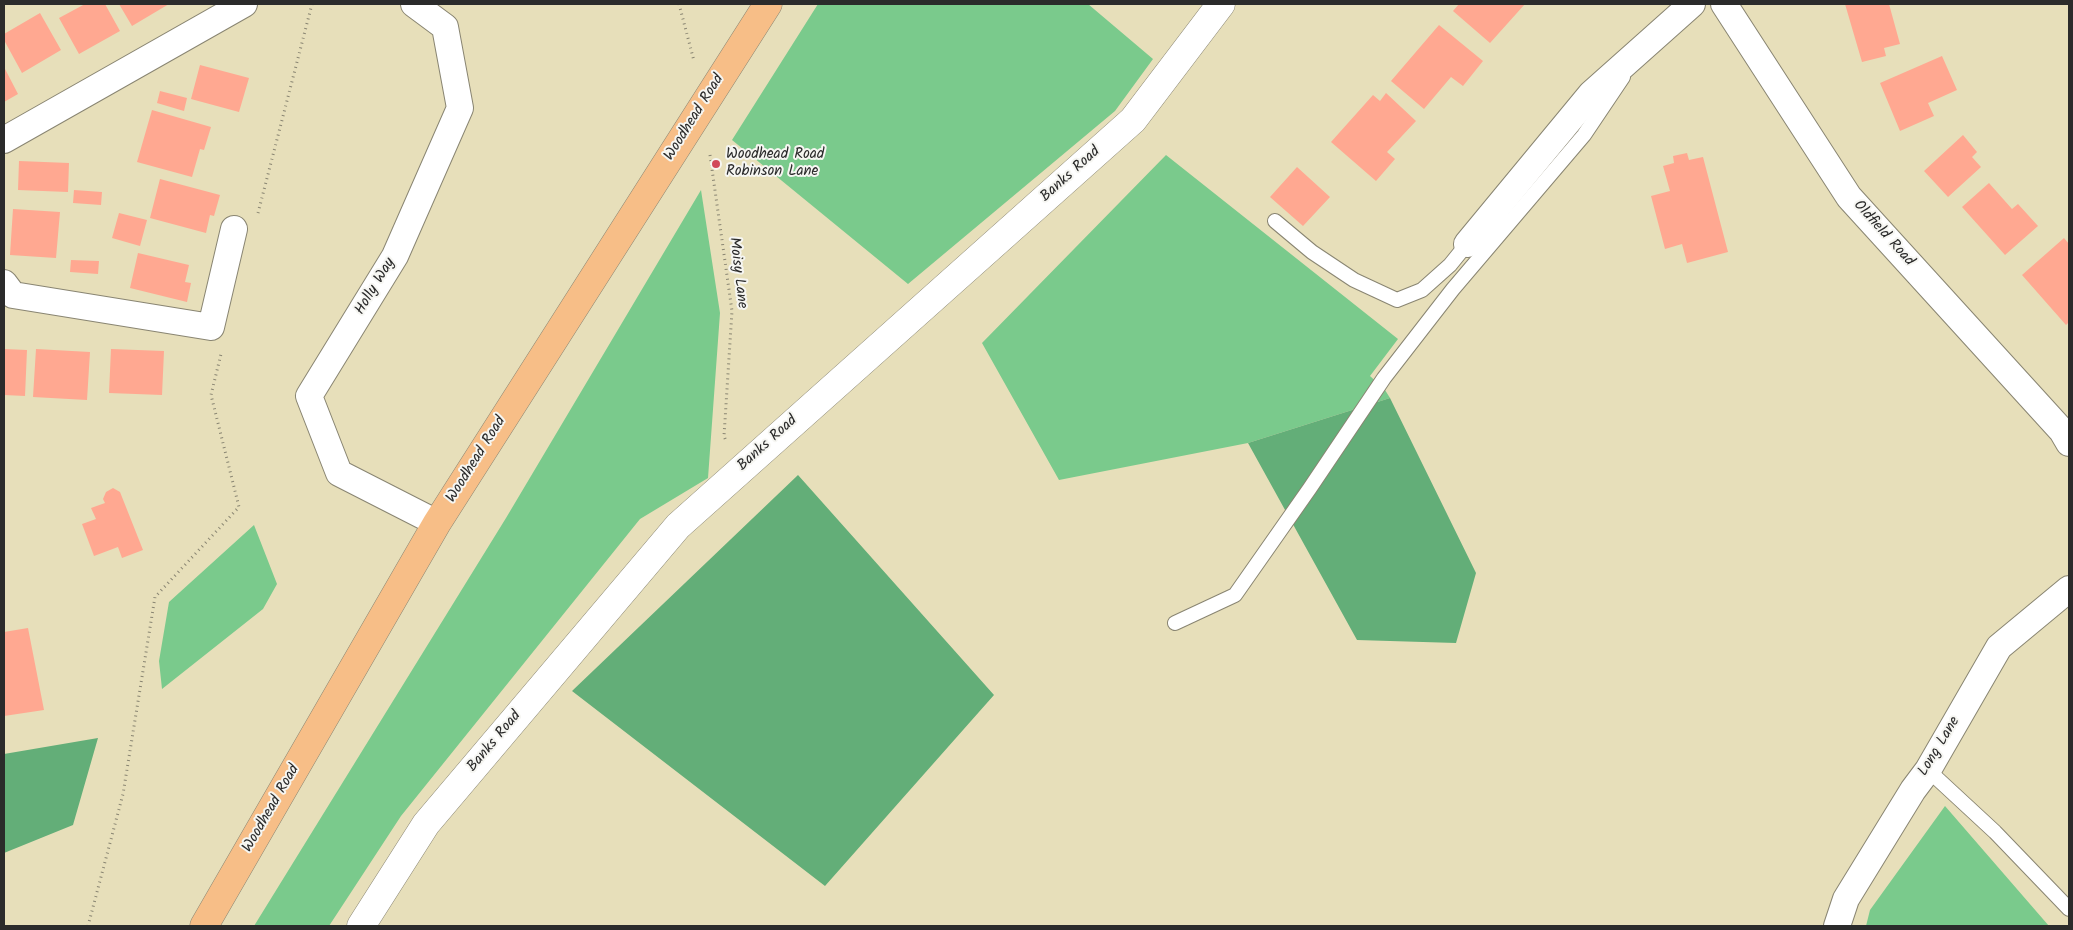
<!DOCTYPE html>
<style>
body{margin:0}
#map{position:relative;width:2073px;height:930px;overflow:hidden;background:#e7dfba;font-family:Kalam,sans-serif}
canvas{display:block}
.frame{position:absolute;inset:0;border:5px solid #2b2b2b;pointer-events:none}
</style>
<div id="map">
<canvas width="2073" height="930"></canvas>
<div class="frame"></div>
</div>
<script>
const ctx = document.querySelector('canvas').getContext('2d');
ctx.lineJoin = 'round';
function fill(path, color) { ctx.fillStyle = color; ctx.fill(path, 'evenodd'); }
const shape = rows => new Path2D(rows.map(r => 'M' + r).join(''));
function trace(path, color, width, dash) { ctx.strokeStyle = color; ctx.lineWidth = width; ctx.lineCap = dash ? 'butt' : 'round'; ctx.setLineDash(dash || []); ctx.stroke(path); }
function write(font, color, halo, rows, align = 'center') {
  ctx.font = font + ' Kalam,sans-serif'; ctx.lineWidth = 4; ctx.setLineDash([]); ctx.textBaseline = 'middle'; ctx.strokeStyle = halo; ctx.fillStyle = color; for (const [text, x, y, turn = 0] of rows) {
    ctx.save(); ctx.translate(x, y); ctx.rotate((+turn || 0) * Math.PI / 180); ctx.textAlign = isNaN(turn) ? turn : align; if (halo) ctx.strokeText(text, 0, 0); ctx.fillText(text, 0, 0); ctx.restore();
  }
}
fill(shape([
 [818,4,1088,4,1153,59,1115,111,908,284,732,140],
 [1166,155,1398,339,1370,376,1385,390,1390,398,1248,443,1059,480,982,343],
 [701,190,720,313,708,478,640,519,401,816,329,926,254,926,506,518],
 [254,525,277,584,263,609,162,689,159,661,169,602],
 [1945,806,2049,926,1866,926,1870,910]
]), '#7aca8c');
fill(shape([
 [1390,398,1476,573,1456,643,1357,640,1248,443],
 [798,475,994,695,825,886,572,691],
 [98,738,73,825,4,853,4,754]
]), '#63ae78');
fill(shape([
 [85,4,105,4,120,31,79,54,59,18],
 [119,4,169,4,132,26],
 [1459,4,1525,4,1490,43,1453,11],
 [1845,4,1889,4,1900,44,1884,48,1886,56,1862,62],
 [40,13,61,50,22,73,4,40,4,34],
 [1439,25,1483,61,1463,86,1451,77,1424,109,1391,81],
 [1942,56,1957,90,1928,103,1934,116,1900,131,1880,83],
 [200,65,249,78,239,112,191,99],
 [4,67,18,94,4,102],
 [160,91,187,98,184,111,157,103],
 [1386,93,1416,121,1387,152,1395,159,1376,181,1331,142,1373,95,1380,101],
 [152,110,211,127,204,150,200,149,192,177,137,162],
 [1963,135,1977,152,1972,157,1981,167,1948,197,1924,171],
 [1687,153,1689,160,1703,157,1728,252,1687,263,1682,244,1665,249,1651,196,1670,191,1663,166,1674,163,1673,156],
 [19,161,69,163,68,192,18,190],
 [1297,167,1330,197,1303,226,1270,197],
 [160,179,220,195,214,216,210,215,206,233,150,218],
 [1989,183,2012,209,2018,204,2038,226,2005,255,1962,207],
 [74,190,102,192,101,205,73,203],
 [13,209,60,212,56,258,10,255],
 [119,213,147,220,140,246,112,238],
 [2064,238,2069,244,2069,322,2066,325,2022,275],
 [138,253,189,265,185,282,191,283,187,302,130,288],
 [71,260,99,261,98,274,70,272],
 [4,349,27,350,25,396,4,395],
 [36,349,90,352,87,400,33,397],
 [111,349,164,351,162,395,109,393],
 [113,488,120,492,143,550,122,558,118,547,94,556,82,524,96,519,91,508,105,503,103,499,106,492],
 [28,628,44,710,4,716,4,632]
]), '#ffa891');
const service = shape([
 [1275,221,1312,252,1354,280,1397,300,1422,290,1450,265,1467,244],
 [1175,623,1235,595,1310,488,1384,378,1453,289,1584,135,1623,77],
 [1928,770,1995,832,2069,909]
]);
const minor = shape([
 [414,4,445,27,460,108,395,256,309,396,339,473,437,523],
 [1724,4,1849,197,2062,431,2069,443],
 [4,140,244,4],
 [1467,244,1591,94,1692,4],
 [4,283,13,295,211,327,234,229],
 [1837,926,1846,899,1913,790,1928,770,1999,647,2069,589]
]);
const tertiary = shape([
 [361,926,426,824,678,526,1133,120,1221,4]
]);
const primary = shape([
 [204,926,437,523,768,4]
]);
trace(service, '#898572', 16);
trace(minor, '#898572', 28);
trace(tertiary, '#898572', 29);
trace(primary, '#898572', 29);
trace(shape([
 [679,4,694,61],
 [710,155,732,311,724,436,726,441],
 [258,213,312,4],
 [88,926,123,794,155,597,239,507,211,395,221,354]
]), '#898572', 3, [1, 4]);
trace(service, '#fff', 14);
trace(minor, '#fff', 26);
trace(tertiary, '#fff', 28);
trace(primary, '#f7be87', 28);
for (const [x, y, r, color] of [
 [716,164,5,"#d1495b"]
]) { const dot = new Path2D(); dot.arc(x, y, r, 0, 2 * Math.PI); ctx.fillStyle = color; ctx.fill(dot); trace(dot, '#f6f6f2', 2); }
write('15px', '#2b2b2b', '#f6f6f2', [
 ["Woodhead Road",695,118,-58],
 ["Banks Road",1071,175,-42],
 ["Oldfield Road",1883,234,48],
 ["Moisy Lane",737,273,83],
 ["Holly Way",376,287,-59],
 ["Banks Road",768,444,-42],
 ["Woodhead Road",477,460,-58],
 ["Banks Road",495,742,-50],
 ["Long Lane",1940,747,-59],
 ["Woodhead Road",272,809,-60]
]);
write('15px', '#2b2b2b', '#f6f6f2', [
 ["Woodhead Road",726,155],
 ["Robinson Lane",726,172]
], 'left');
</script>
